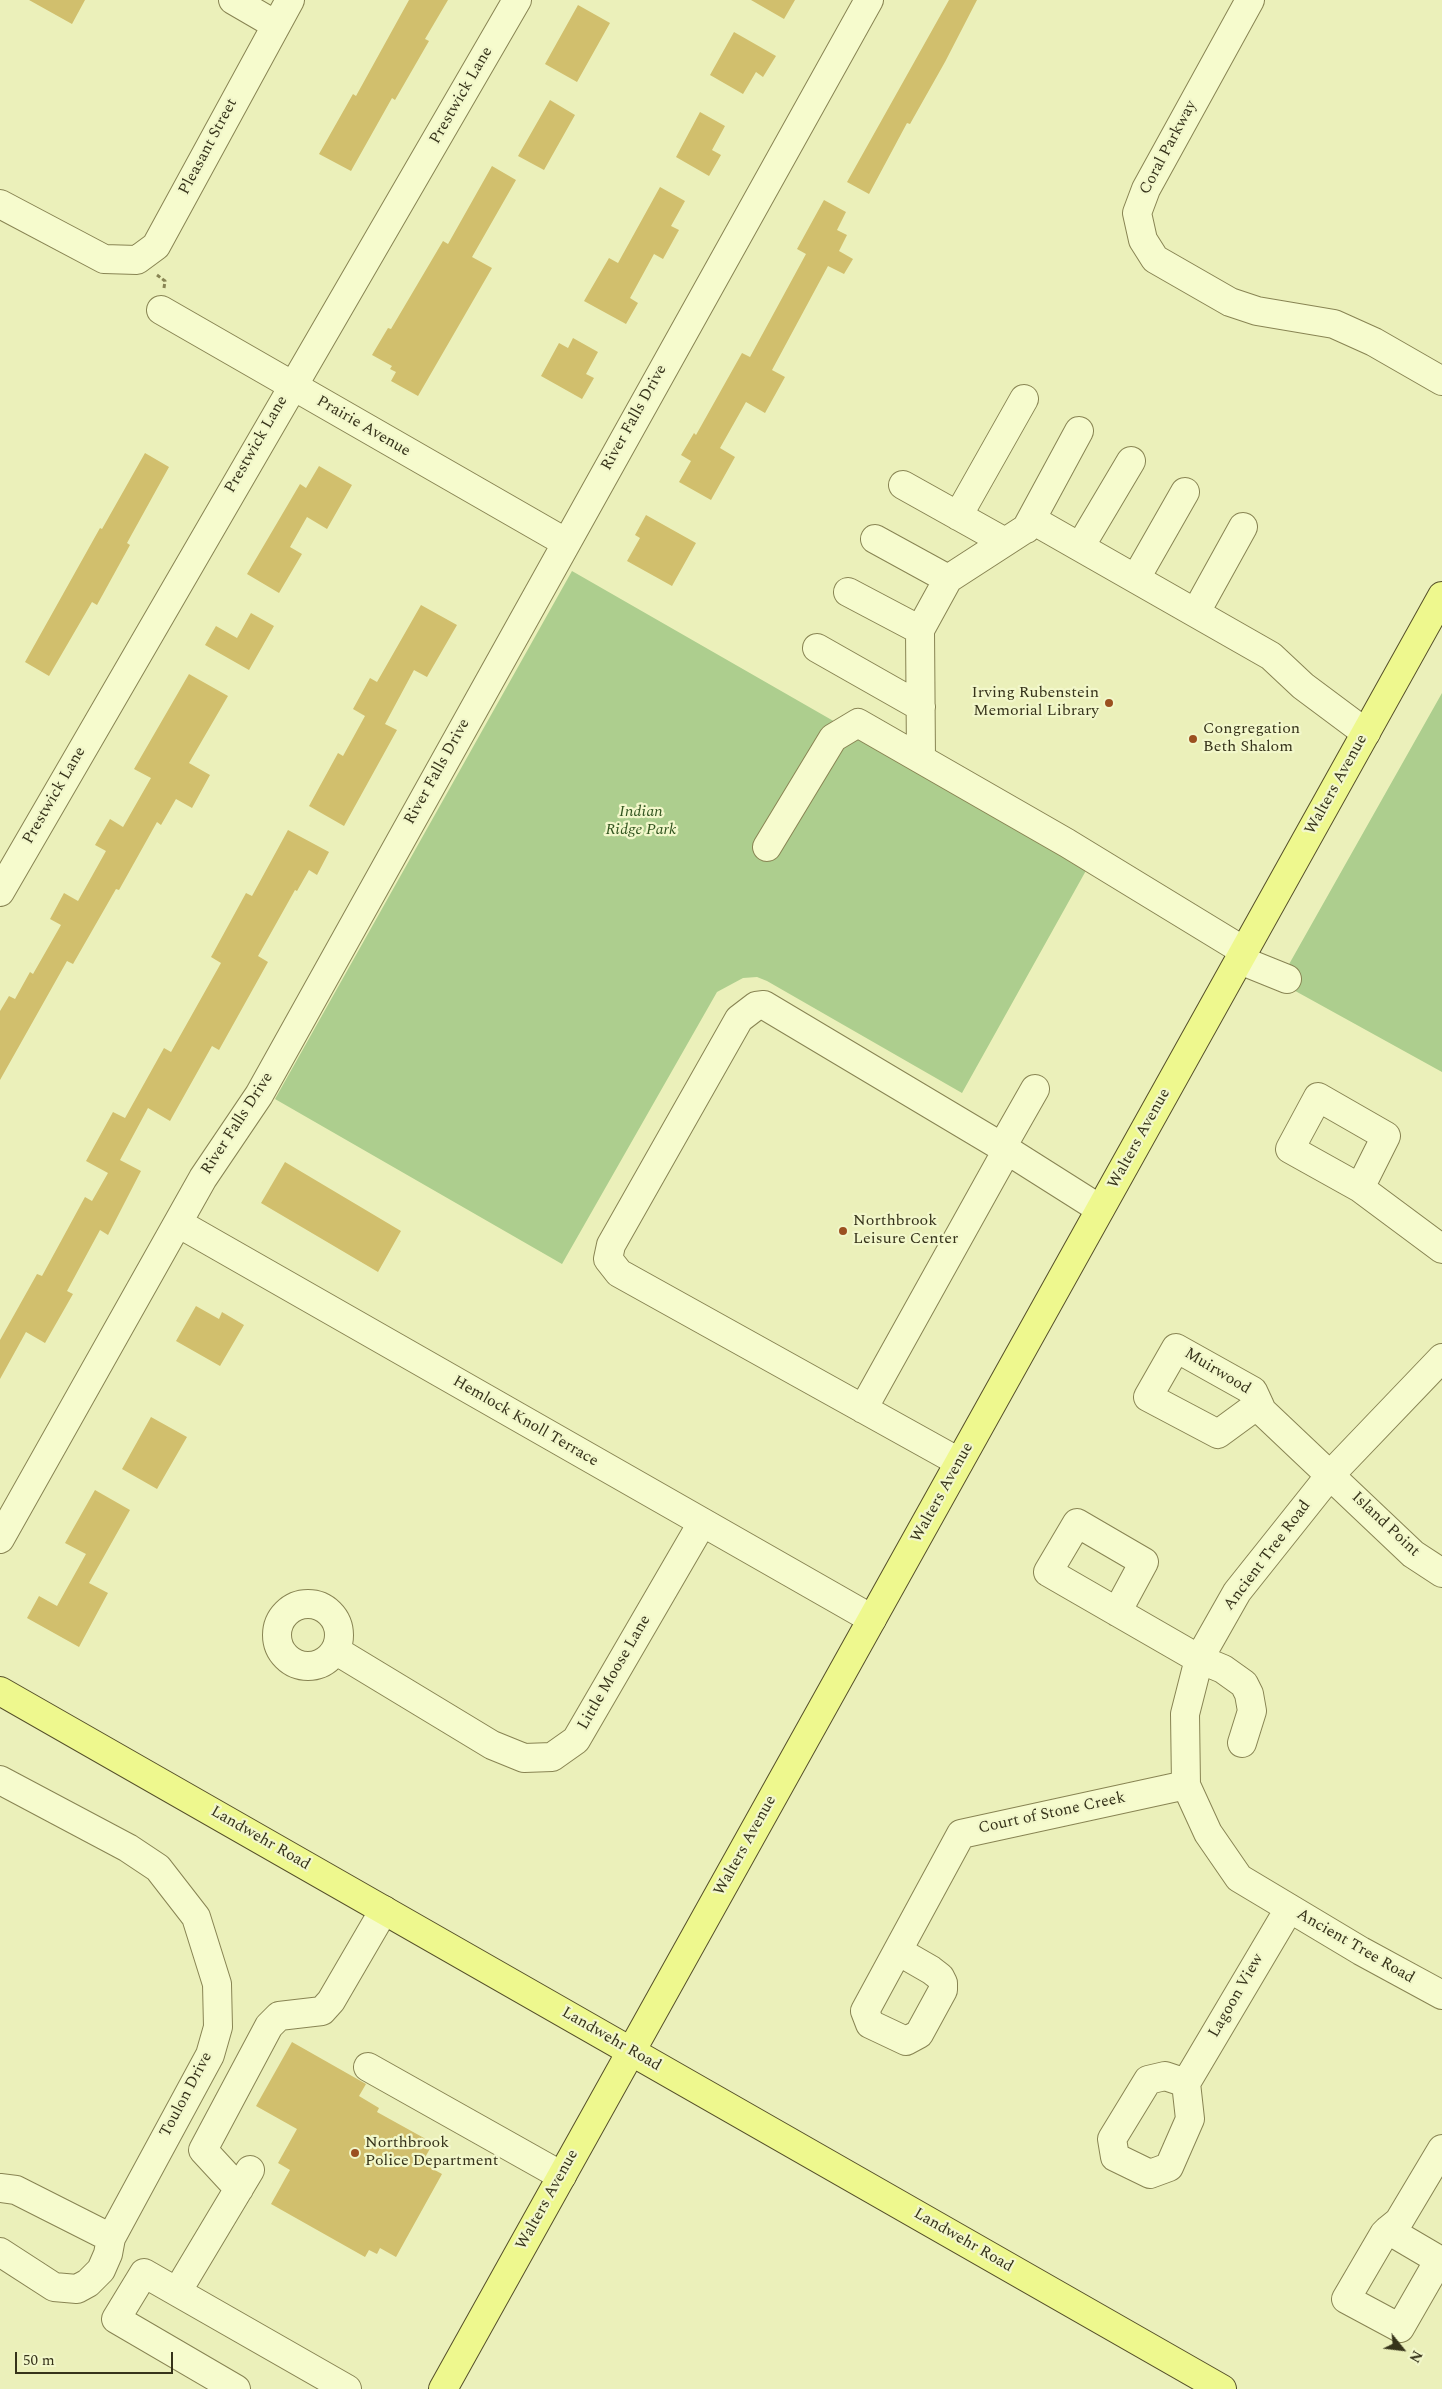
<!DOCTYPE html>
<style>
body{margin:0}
#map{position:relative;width:1442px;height:2389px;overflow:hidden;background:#ebf0ba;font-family:Spectral,serif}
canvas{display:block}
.north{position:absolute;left:1377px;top:2324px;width:50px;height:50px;-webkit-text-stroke:4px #f2f7ca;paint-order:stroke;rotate:119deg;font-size:14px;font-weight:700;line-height:20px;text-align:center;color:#36331a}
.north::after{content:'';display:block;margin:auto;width:18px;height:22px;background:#36331a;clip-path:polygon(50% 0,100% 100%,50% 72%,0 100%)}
.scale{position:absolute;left:15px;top:2352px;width:158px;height:22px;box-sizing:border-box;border:2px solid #36331a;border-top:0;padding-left:6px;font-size:15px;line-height:18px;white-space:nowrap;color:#36331a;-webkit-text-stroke:4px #f2f7ca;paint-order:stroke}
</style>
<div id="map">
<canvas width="1442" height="2389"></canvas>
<div class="north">N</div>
<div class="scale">50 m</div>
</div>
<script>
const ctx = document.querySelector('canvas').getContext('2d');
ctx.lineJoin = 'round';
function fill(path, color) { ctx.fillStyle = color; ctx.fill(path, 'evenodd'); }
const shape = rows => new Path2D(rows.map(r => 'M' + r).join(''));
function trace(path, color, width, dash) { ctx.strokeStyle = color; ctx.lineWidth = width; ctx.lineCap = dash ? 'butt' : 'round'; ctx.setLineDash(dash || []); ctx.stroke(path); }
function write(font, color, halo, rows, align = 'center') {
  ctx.font = font + ' Spectral,serif'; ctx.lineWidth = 4.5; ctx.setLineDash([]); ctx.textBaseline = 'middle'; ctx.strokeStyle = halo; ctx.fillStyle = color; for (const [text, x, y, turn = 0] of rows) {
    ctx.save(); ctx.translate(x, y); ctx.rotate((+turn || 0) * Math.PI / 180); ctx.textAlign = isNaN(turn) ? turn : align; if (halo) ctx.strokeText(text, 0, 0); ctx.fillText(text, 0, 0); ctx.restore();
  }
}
fill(shape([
 [572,571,1088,867,962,1093,767,981,757,977,743,978,717,992,562,1264,275,1099],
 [1442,693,1442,1072,1279,982]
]), '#adce8e');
fill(shape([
 [29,0,85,0,72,24],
 [409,0,448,0,425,39,429,41,395,100,392,98,351,171,319,154,353,94,356,96],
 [751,0,795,0,784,19],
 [949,0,977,0,945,62,910,124,907,123,869,194,847,182],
 [578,5,610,23,577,82,545,64],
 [734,32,776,56,763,77,756,72,743,94,710,75],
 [550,100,575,115,544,170,518,156],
 [700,112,725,126,712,150,721,155,709,176,676,157],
 [492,166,516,180,472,257,492,268,418,396,391,381,396,372,390,369,392,366,372,355,388,328,391,329,443,241,448,244],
 [660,187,685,201,671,226,679,230,663,259,654,254,630,298,638,303,626,324,584,301,609,258,618,263],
 [824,200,846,212,837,230,847,235,839,251,853,259,844,274,828,266,772,370,785,377,765,413,746,402,720,448,735,457,711,500,679,482,691,461,681,455,694,433,696,435,742,353,750,357,806,254,797,249],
 [573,338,598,352,586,374,594,378,582,399,541,376,559,343,568,348],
 [145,453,169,467,127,543,130,545,97,605,92,602,49,676,25,662,100,528,102,529],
 [319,466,352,485,327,529,307,517,290,547,302,554,279,593,247,574,300,484,306,488],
 [646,515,696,543,672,586,627,561,640,538,635,535],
 [421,605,457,625,427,677,414,670,385,724,397,730,344,826,309,806,338,753,343,756,365,716,353,709,370,678,377,682],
 [251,613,274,626,249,670,205,645,216,626,237,638],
 [189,674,228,696,189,763,210,775,192,808,176,799,161,825,157,822,119,890,116,889,73,964,67,961,0,1080,0,1011,9,996,15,999,30,972,33,974,61,925,50,919,64,893,78,901,106,851,95,845,110,819,123,827,151,778,134,769],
 [288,830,329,852,317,875,309,870,297,891,295,890,258,956,268,962,219,1050,212,1046,170,1121,148,1108,120,1160,141,1171,108,1235,100,1230,67,1291,73,1294,45,1343,26,1332,0,1379,0,1340,37,1274,42,1276,85,1197,92,1201,108,1173,86,1161,113,1112,125,1118,164,1048,171,1052,221,963,211,957,246,893,252,896],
 [285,1162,401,1231,378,1272,261,1203],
 [196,1306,219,1319,222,1312,244,1325,220,1366,176,1341],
 [151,1417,187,1437,157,1489,122,1469],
 [95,1490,130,1510,89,1583,108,1593,79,1647,27,1618,39,1596,57,1606,86,1554,65,1543],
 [292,2042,366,2084,359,2096,379,2108,377,2112,433,2143,422,2163,442,2174,396,2257,380,2248,377,2254,369,2250,365,2257,271,2204,290,2170,278,2163,297,2129,256,2106]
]), '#d1bf6d');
const minor = shape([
 [233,0,276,25],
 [1250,0,1146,189,1137,213,1143,240,1155,259,1230,302,1257,311,1334,324,1374,342,1442,381],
 [0,204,104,259,137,260,156,246,290,0],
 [161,310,565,542],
 [903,485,1005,542],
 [958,516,1024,399],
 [1026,529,1079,431],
 [875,539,948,579],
 [1080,547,1131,461],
 [1136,578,1185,492],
 [848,592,920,630],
 [1196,612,1243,527],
 [817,648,921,707],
 [921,759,920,630,948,579,1036,522,1271,656,1303,686,1366,733],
 [767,847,833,738,858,723,1067,843,1244,951],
 [0,892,517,0],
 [1240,960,1287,979],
 [1002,1147,1035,1089],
 [1360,1188,1386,1136,1318,1097,1290,1149,1360,1188,1442,1249],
 [178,1223,872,1619],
 [1442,1358,1331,1474,1237,1592,1199,1659,1185,1714,1186,1785,1208,1833,1239,1878,1361,1951,1442,1995],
 [1259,1404,1218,1434,1148,1397,1176,1348,1253,1391,1259,1404,1262,1411,1413,1554,1442,1573],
 [863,1409,1007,1150],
 [959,1462,619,1273,608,1259,611,1245,739,1019,756,1006,764,1005,1002,1147,1100,1209],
 [0,1539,203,1178,259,1095,869,0],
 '277 1635a31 31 0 1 1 62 0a31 31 0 1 1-62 0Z',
 [1117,1612,1144,1562,1077,1523,1048,1572,1199,1659,1223,1669,1244,1684,1249,1694,1252,1711,1242,1743],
 [335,1650,492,1745,524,1758,552,1757,576,1740,702,1523],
 [0,1780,128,1848,158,1868,196,1917,217,1984,218,2027,210,2055,111,2238,108,2254,101,2270,88,2283,77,2289,54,2287,0,2252],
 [898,1951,931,1970,940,1977,943,1983,943,1990,919,2034,906,2041,870,2024,865,2011,961,1834,1186,1785],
 [368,2067,562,2176],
 [1186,2083,1190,2119,1169,2167,1150,2174,1115,2157,1112,2139,1148,2080,1165,2076,1186,2083,1289,1909],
 [0,2188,16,2190,111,2238],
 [239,2189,203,2150,269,2026,279,2016,322,2011,331,2001,384,1910],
 [1388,2230,1439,2260,1400,2328,1346,2299,1384,2234,1388,2230,1399,2221,1442,2149],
 [177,2292,250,2170],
 [236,2389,116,2319,144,2273,347,2389]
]);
const major = shape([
 [0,1691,1222,2389],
 [443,2389,1442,596]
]);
trace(minor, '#888453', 30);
trace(major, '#554f29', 30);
trace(shape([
 [157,275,165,281,164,288]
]), '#888453', 3, [4, 2.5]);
trace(minor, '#f6fbcd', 28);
trace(major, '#eef88e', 28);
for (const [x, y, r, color] of [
 [1109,703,5,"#9b5020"],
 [1193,739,5,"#9b5020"],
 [843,1231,5,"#9b5020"],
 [355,2153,5,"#9b5020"]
]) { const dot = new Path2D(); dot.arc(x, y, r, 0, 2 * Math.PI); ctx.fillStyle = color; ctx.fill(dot); trace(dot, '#f2f7ca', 2); }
write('16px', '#36331a', '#f2f7ca', [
 ["Prestwick Lane",462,96,-60],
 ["Pleasant Street",209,147,-62],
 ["Coral Parkway",1169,148,-62],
 ["River Falls Drive",635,418,-61],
 ["Prairie Avenue",363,427,30],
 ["Prestwick Lane",257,445,-60],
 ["River Falls Drive",438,772,-61],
 ["Walters Avenue",1337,785,-61],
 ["Prestwick Lane",55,796,-60],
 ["River Falls Drive",238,1124,-57],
 ["Walters Avenue",1140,1139,-61],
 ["Muirwood",1217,1372,31],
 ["Hemlock Knoll Terrace",525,1422,30],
 ["Walters Avenue",943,1493,-61],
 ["Island Point",1385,1525,43],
 ["Ancient Tree Road",1268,1556,-53],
 ["Little Moose Lane",615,1673,-60],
 ["Court of Stone Creek",1052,1814,-12],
 ["Landwehr Road",260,1839,30],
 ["Walters Avenue",746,1846,-61],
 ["Ancient Tree Road",1355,1947,30],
 ["Lagoon View",1237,1996,-60],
 ["Landwehr Road",611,2040,30],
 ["Toulon Drive",187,2095,-62],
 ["Walters Avenue",548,2200,-61],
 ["Landwehr Road",963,2241,30]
]);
write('16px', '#36331a', '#f2f7ca', [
 ["Irving Rubenstein",1099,694,"right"],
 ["Memorial Library",1099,712,"right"],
 ["Congregation",1203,730],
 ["Beth Shalom",1203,748],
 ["Northbrook",853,1222],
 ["Leisure Center",853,1240],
 ["Northbrook",365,2144],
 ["Police Department",365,2162]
], 'left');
write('italic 16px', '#31541f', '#f2f7ca', [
 ["Indian",641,813],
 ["Ridge Park",641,831]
]);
</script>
